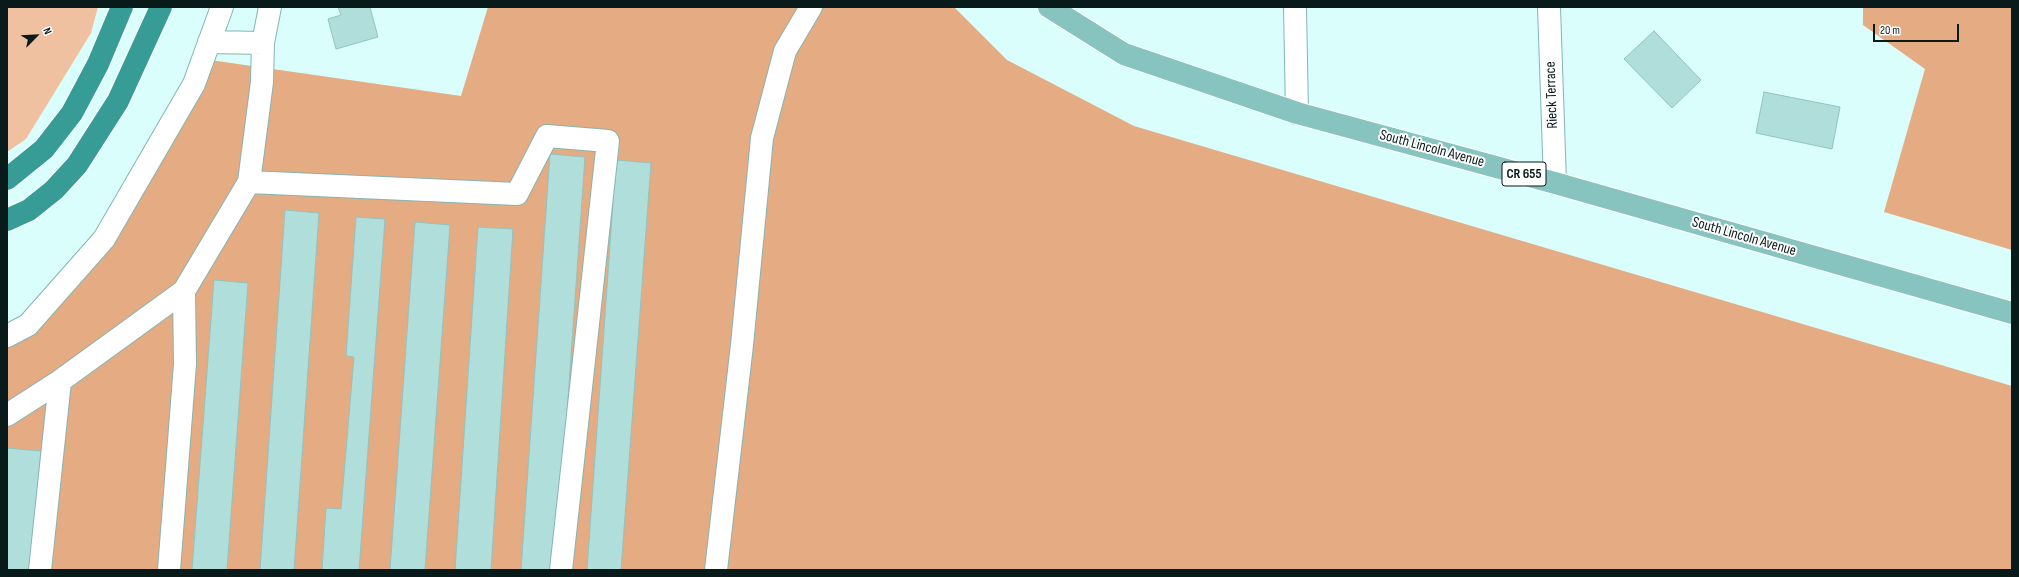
<!DOCTYPE html>
<style>
body{margin:0}
#map{position:relative;width:2019px;height:577px;overflow:hidden;background:#d9fefb;font-family:"Sofia Sans Condensed",sans-serif}
canvas{display:block}
.frame{position:absolute;inset:0;border:8px solid #081a19;pointer-events:none}
.north{position:absolute;left:16px;top:16px;width:40px;height:40px;-webkit-text-stroke:3px #fff;paint-order:stroke;rotate:66deg;font-size:11px;font-weight:700;line-height:16px;text-align:center;color:#081a19}
.north::after{content:'';display:block;margin:auto;width:14px;height:18px;background:#081a19;clip-path:polygon(50% 0,100% 100%,50% 72%,0 100%)}
.scale{position:absolute;left:1873px;top:24px;width:86px;height:18px;box-sizing:border-box;border:2px solid #081a19;border-top:0;padding-left:5px;font-size:12px;line-height:14px;white-space:nowrap;color:#081a19;-webkit-text-stroke:3px #fff;paint-order:stroke}
</style>
<div id="map">
<canvas width="2019" height="577"></canvas>
<div class="frame"></div>
<div class="north">N</div>
<div class="scale">20 m</div>
</div>
<script>
const ctx = document.querySelector('canvas').getContext('2d');
ctx.lineJoin = 'round';
function fill(path, color) { ctx.fillStyle = color; ctx.fill(path, 'evenodd'); }
const shape = rows => new Path2D(rows.map(r => 'M' + r).join(''));
function trace(path, color, width, dash) { ctx.strokeStyle = color; ctx.lineWidth = width; ctx.lineCap = dash ? 'butt' : 'round'; ctx.setLineDash(dash || []); ctx.stroke(path); }
function write(font, color, halo, rows, align = 'center') {
  ctx.font = font + ' "Sofia Sans Condensed",sans-serif'; ctx.lineWidth = 4; ctx.setLineDash([]); ctx.textBaseline = 'middle'; ctx.strokeStyle = halo; ctx.fillStyle = color; for (const [text, x, y, turn = 0] of rows) {
    ctx.save(); ctx.translate(x, y); ctx.rotate((+turn || 0) * Math.PI / 180); ctx.textAlign = isNaN(turn) ? turn : align; if (halo) ctx.strokeText(text, 0, 0); ctx.fillText(text, 0, 0); ctx.restore();
  }
}
fill(shape([
 [7,7,98,7,91,33,26,139,7,152]
]), '#efc1a1');
fill(shape([
 [488,7,954,7,1007,60,1134,126,2012,386,2012,570,7,570,7,326,104,252,203,59,461,96],
 [1863,7,2012,7,2012,250,1884,212,1925,69,1863,25]
]), '#e5ab82');
const building = shape([
 [338,7,370,7,378,37,336,49,328,19,341,15,338,7],
 [1654,31,1701,80,1672,108,1624,59,1654,31],
 [1764,92,1840,107,1832,149,1756,133,1764,92],
 [550,154,585,157,556,570,521,570,550,154],
 [616,160,651,163,621,570,587,570,616,160],
 [285,210,319,213,294,570,260,570,285,210],
 [356,217,385,219,359,570,322,570,326,508,341,509,354,357,346,356,356,217],
 [415,222,450,225,425,570,390,570,415,222],
 [478,227,513,229,491,570,455,570,478,227],
 [214,280,248,283,227,570,192,570,214,280],
 [7,448,41,451,30,570,7,570,7,448]
]);
fill(building, '#b0dfdb');
trace(building, '#95c2bf', 1);
const minor = shape([
 [1295,7,1297,113],
 [1549,7,1555,183],
 [209,42,263,43],
 [249,182,517,194,547,136,608,141,561,570],
 [7,336,28,325,104,239,194,84,222,7],
 [7,415,60,381,184,291,249,182,262,82,263,43,270,7],
 [40,570,60,381],
 [169,570,185,364,184,291],
 [716,570,742,345,762,138,785,51,811,7]
]);
const major = shape([
 [1049,7,1124,54,1297,113,1555,183,2012,313]
]);
const highway = shape([
 [7,179,44,149,72,113,98,64,122,7],
 [7,220,29,210,54,190,77,165,118,101,161,7]
]);
trace(minor, '#87b4b0', 24);
trace(major, '#fff', 24);
trace(highway, '#fff', 24);
trace(minor, '#fff', 22);
trace(major, '#87c4c0', 22);
trace(highway, '#379c96', 22);
for (const [x, y, w] of [
 [1524,174,44]
]) { const box = new Path2D(); box.roundRect(x - w / 2, y - 12, w, 24, 3); ctx.fillStyle = '#fff'; ctx.fill(box); trace(box, '#081a19', 1); }
write('bold 14px', '#081a19', null, [
 ["CR 655",1524,174]
]);
write('15px', '#081a19', '#fff', [
 ["Rieck Terrace",1552,95,-92],
 ["South Lincoln Avenue",1432,149,15],
 ["South Lincoln Avenue",1744,237,16]
]);
</script>
